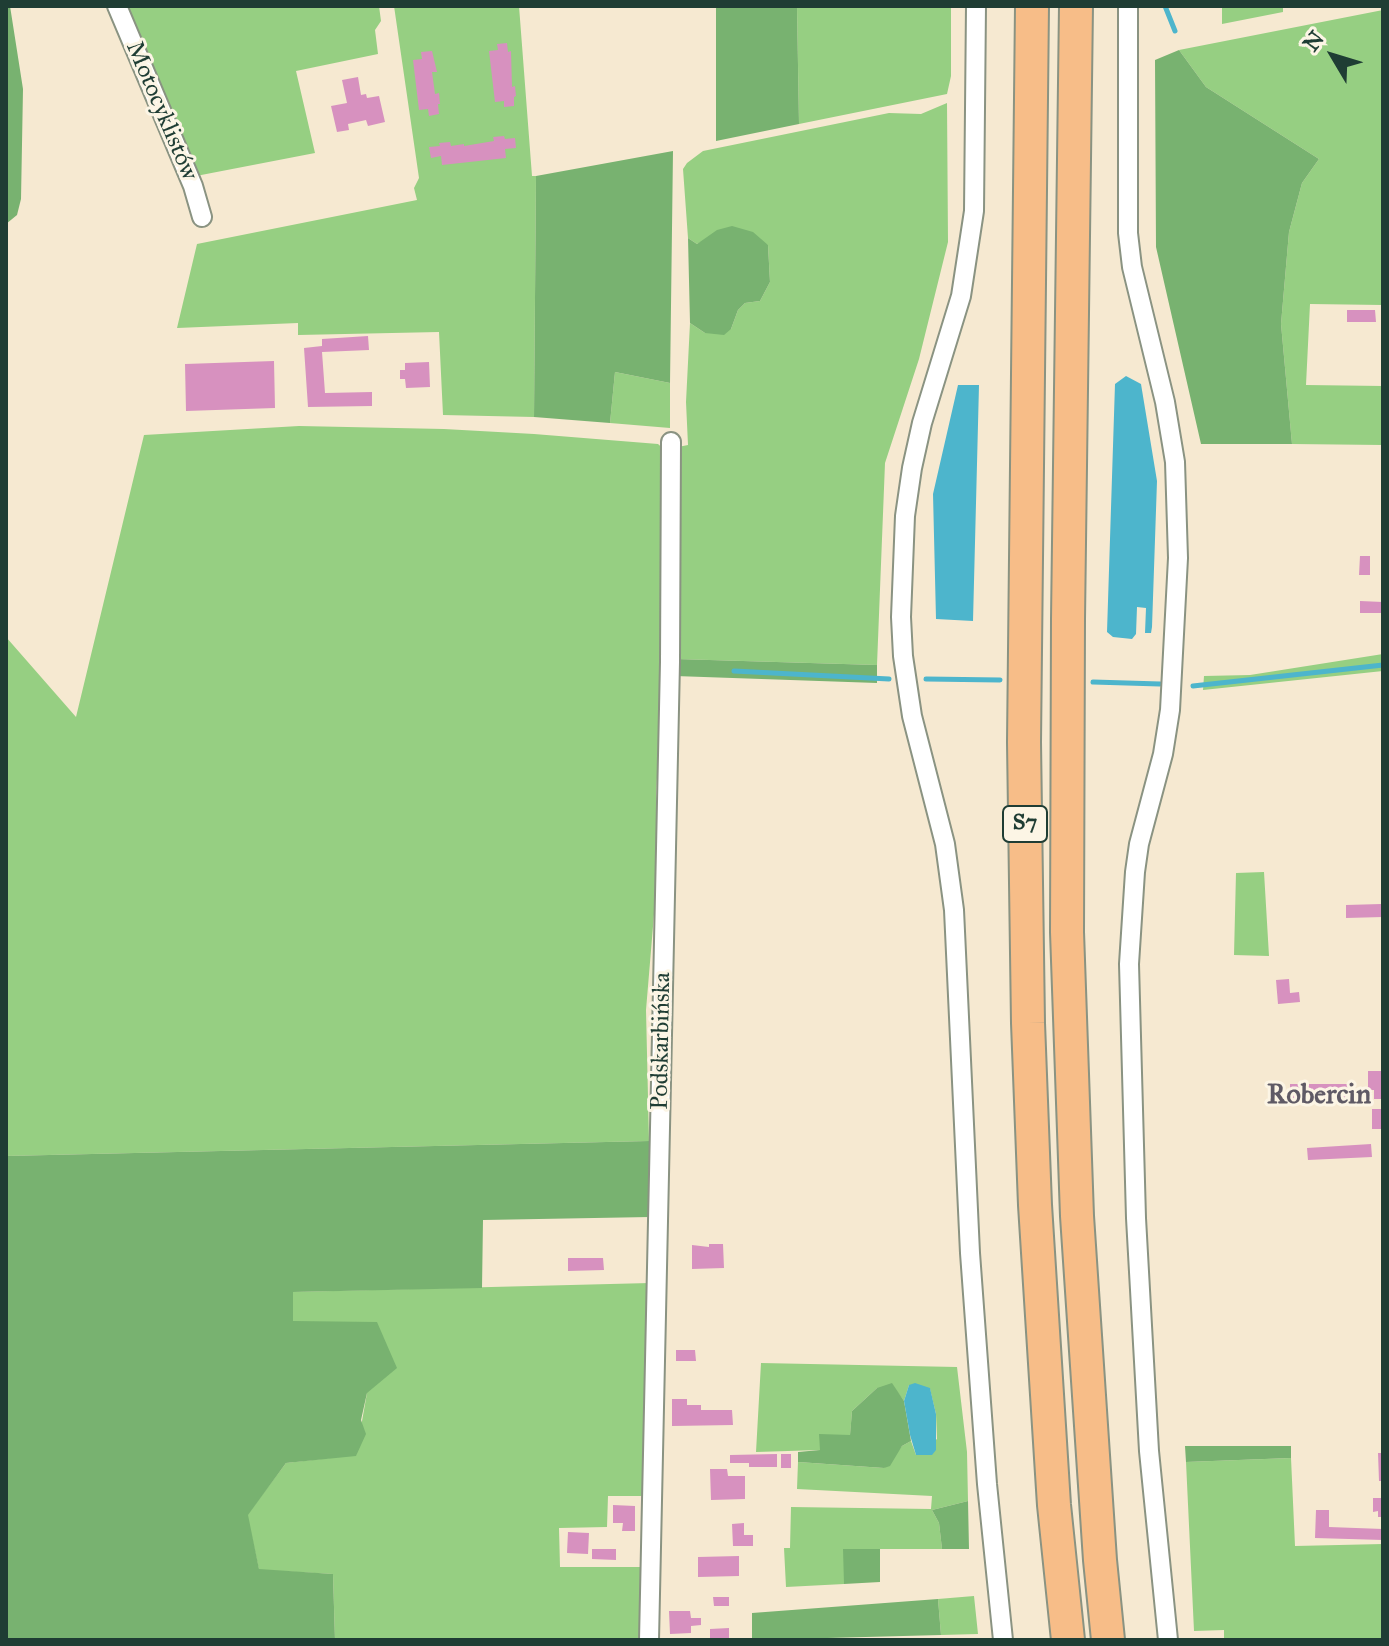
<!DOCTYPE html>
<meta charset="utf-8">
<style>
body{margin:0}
#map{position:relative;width:1389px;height:1646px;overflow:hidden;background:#f6e9d1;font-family:"IM FELL Great Primer",serif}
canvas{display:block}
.frame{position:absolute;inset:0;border:8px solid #1f3d34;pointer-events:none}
.north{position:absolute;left:1293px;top:16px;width:80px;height:80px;-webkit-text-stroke:6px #fcf5e5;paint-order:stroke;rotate:308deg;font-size:22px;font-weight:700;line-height:32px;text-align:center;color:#1f3d34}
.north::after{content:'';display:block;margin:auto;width:28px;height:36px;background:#1f3d34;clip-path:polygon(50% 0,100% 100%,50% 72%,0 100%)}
</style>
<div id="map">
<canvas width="1389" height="1646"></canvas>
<div class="frame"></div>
<div class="north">N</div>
</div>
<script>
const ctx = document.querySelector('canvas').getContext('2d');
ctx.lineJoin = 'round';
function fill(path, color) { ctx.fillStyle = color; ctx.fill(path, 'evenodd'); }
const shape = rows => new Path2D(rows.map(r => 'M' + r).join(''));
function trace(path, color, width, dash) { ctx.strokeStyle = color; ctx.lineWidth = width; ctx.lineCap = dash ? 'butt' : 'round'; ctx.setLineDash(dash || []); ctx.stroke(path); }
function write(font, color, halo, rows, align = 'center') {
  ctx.font = font + ' "IM FELL Great Primer",serif'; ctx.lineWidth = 6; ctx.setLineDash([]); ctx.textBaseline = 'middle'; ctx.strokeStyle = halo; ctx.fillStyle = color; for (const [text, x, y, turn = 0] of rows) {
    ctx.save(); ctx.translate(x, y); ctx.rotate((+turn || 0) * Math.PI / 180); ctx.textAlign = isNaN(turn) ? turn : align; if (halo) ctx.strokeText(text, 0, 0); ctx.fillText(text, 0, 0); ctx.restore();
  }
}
fill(shape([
 [127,6,379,6,381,21,375,30,378,54,296,71,315,153,196,176],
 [394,6,519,6,532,176,536,176,534,417,443,415,439,332,298,335,298,323,177,328,197,244,417,200,414,188,419,178],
 [797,6,951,6,951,76,947,94,799,124],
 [1222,6,1283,6,1283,12,1222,24],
 [1383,10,1383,305,1310,304,1306,385,1383,386,1383,445,1292,444,1281,324,1289,232,1302,183,1319,159,1206,87,1179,50],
 [947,103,948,242,919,359,885,463,877,665,676,659,678,447,688,445,686,402,690,323,705,333,731,329,738,310,745,303,760,301,770,282,768,245,707,239,697,244,688,238,683,169,687,163,703,151,889,113,921,114],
 [615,372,670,383,670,428,610,423],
 [299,426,444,429,534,434,658,444,667,452,665,648,656,794,658,867,646,1010,649,1141,6,1156,6,637,76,717,144,435],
 [1383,654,1383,671,1203,690,1204,676,1250,675],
 [1264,872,1269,956,1234,955,1236,873],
 [650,1283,644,1496,608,1496,607,1527,559,1528,560,1567,644,1567,643,1639,335,1640,333,1574,259,1570,247,1515,286,1463,356,1455,367,1393,293,1321,293,1292],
 [761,1363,957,1367,967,1452,968,1501,932,1510,939,1523,942,1549,844,1549,844,1584,786,1587,784,1548,790,1548,791,1507,931,1509,932,1496,797,1489,798,1462,884,1468,902,1446,911,1441,916,1455,937,1439,936,1414,930,1389,909,1385,904,1401,898,1393,877,1388,852,1411,850,1436,820,1450,756,1452],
 [1291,1458,1295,1546,1383,1544,1383,1640,1224,1640,1224,1630,1194,1631,1186,1462],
 [974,1596,978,1634,941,1635,938,1599]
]), '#96cf82');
fill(shape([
 [6,6,10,6,23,89,21,199,17,215,6,224],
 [716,6,797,6,799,124,716,141],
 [1179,50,1206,87,1319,159,1302,183,1289,232,1281,324,1292,444,1201,444,1156,247,1155,60],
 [673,151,670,383,615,372,610,423,534,417,536,176],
 [732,226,753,232,768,245,770,282,760,301,745,303,738,310,731,329,724,335,705,333,690,323,688,238,697,244,717,230],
 [676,659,877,665,877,683,675,676],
 [649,1141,650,1217,483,1220,482,1288,293,1292,293,1321,377,1322,397,1368,367,1393,361,1420,366,1434,356,1456,286,1463,248,1515,259,1569,333,1574,335,1640,6,1640,6,1156],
 [892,1383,904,1401,911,1441,902,1446,890,1466,884,1468,798,1462,798,1452,820,1450,819,1434,850,1435,852,1411,877,1388],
 [1185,1446,1291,1446,1291,1458,1186,1462],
 [968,1501,969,1549,942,1549,939,1523,932,1510],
 [843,1549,880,1549,880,1582,844,1584],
 [938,1599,941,1635,752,1640,752,1613]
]), '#78b270');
fill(shape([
 [1126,376,1141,384,1157,481,1152,627,1151,633,1145,633,1146,608,1137,607,1136,634,1132,639,1113,637,1107,632,1115,384],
 [958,385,979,385,973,621,936,619,933,494],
 [915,1383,930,1388,936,1414,936,1450,932,1455,916,1455,910,1435,904,1401,909,1385]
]), '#4db5cc');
trace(shape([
 [1165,6,1175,31],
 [734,671,889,679],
 [926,679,1000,680],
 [1093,682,1160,684],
 [1193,686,1383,665]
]), '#4db5cc', 5);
fill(shape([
 [507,43,508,52,511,51,512,87,515,86,516,96,514,97,514,106,504,107,504,101,495,102,489,51,498,50,497,44],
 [432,51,437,72,432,72,435,94,439,93,440,104,438,104,439,114,429,116,428,109,419,110,413,60,422,59,421,52],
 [358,77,361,95,366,94,367,98,379,96,385,122,368,126,366,120,348,124,349,130,337,132,331,106,347,103,342,80],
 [504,136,505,139,515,138,516,148,505,149,506,158,442,165,441,156,431,158,429,147,440,146,439,143,450,142,451,146,464,144,464,146,494,141,493,137],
 [1347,310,1375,310,1376,322,1347,322],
 [368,336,369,350,322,352,325,393,372,392,372,406,308,407,304,348,322,346,322,339],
 [274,361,275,408,186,411,185,364],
 [429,362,430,387,406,388,405,379,400,379,400,370,405,370,405,363],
 [1360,556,1370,556,1370,575,1359,575],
 [1360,601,1383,602,1383,613,1360,613],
 [1381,904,1383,904,1383,917,1346,918,1346,905],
 [1289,979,1290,993,1299,992,1300,1002,1278,1004,1276,980],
 [1368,1071,1383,1071,1383,1099,1374,1099,1374,1090,1368,1090],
 [1290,1084,1348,1084,1348,1099,1335,1099,1335,1104,1327,1104,1327,1100,1320,1100,1320,1104,1308,1104,1308,1099,1299,1099,1299,1104,1290,1104],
 [1372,1109,1383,1109,1383,1129,1372,1129],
 [1371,1144,1372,1157,1308,1160,1307,1148],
 [709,1244,723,1244,724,1268,692,1269,692,1245,709,1247],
 [568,1258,603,1258,604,1270,568,1271],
 [676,1350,695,1350,696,1361,676,1361],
 [672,1399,687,1399,687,1405,701,1405,701,1410,732,1410,733,1425,672,1426],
 [1378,1453,1383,1453,1383,1481,1379,1481],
 [777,1454,777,1467,749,1467,749,1463,730,1463,730,1455],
 [781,1454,791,1454,791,1468,781,1468],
 [710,1469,727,1469,728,1476,745,1476,745,1499,711,1500],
 [1373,1498,1383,1498,1383,1517,1378,1517,1378,1511,1373,1512],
 [613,1505,635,1506,635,1531,622,1531,623,1523,613,1523],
 [1316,1510,1329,1510,1329,1527,1383,1529,1383,1540,1315,1538],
 [744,1523,744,1535,753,1535,753,1546,733,1546,732,1524],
 [568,1532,589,1533,588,1554,567,1553],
 [592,1549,616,1549,616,1560,592,1559],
 [739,1556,739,1576,698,1577,698,1557],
 [713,1597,729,1597,729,1606,714,1606],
 [669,1611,690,1611,691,1618,701,1618,701,1625,691,1626,691,1633,670,1634],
 [729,1628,729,1639,710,1639,710,1629]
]), '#d791bf');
const minor = shape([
 [117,6,193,186,202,217],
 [976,6,974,211,961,296,922,423,912,468,905,516,901,617,903,656,912,716,945,844,954,910,970,1253,987,1484,1003,1640],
 [1128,6,1128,233,1132,267,1165,402,1175,462,1178,558,1170,710,1163,754,1139,844,1135,872,1129,964,1136,1218,1149,1451,1168,1640],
 [649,1640,670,662,671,442]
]);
const motorway = shape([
 [1032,6,1024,742,1028,1023,1035,1205,1054,1505,1068,1640],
 [1076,6,1068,619,1067,932,1077,1216,1100,1560,1108,1640]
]);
trace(minor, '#8a9382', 22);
trace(motorway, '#8a9382', 36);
trace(minor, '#fff', 18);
trace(motorway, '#f7bd88', 32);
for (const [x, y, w] of [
 [1025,824,44]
]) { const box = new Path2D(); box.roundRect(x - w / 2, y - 18, w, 36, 6); ctx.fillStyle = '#fcf5e5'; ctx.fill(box); trace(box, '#1f3d34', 2); }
write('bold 22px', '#1f3d34', null, [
 ["S7",1025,824]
]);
write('24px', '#1f3d34', '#fcf5e5', [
 ["Motocyklistów",161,111,67],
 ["Podskarbińska",662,1041,-89]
]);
write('bold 28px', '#5f5a65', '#fcf5e5', [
 ["Robercin",1319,1096]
]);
</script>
